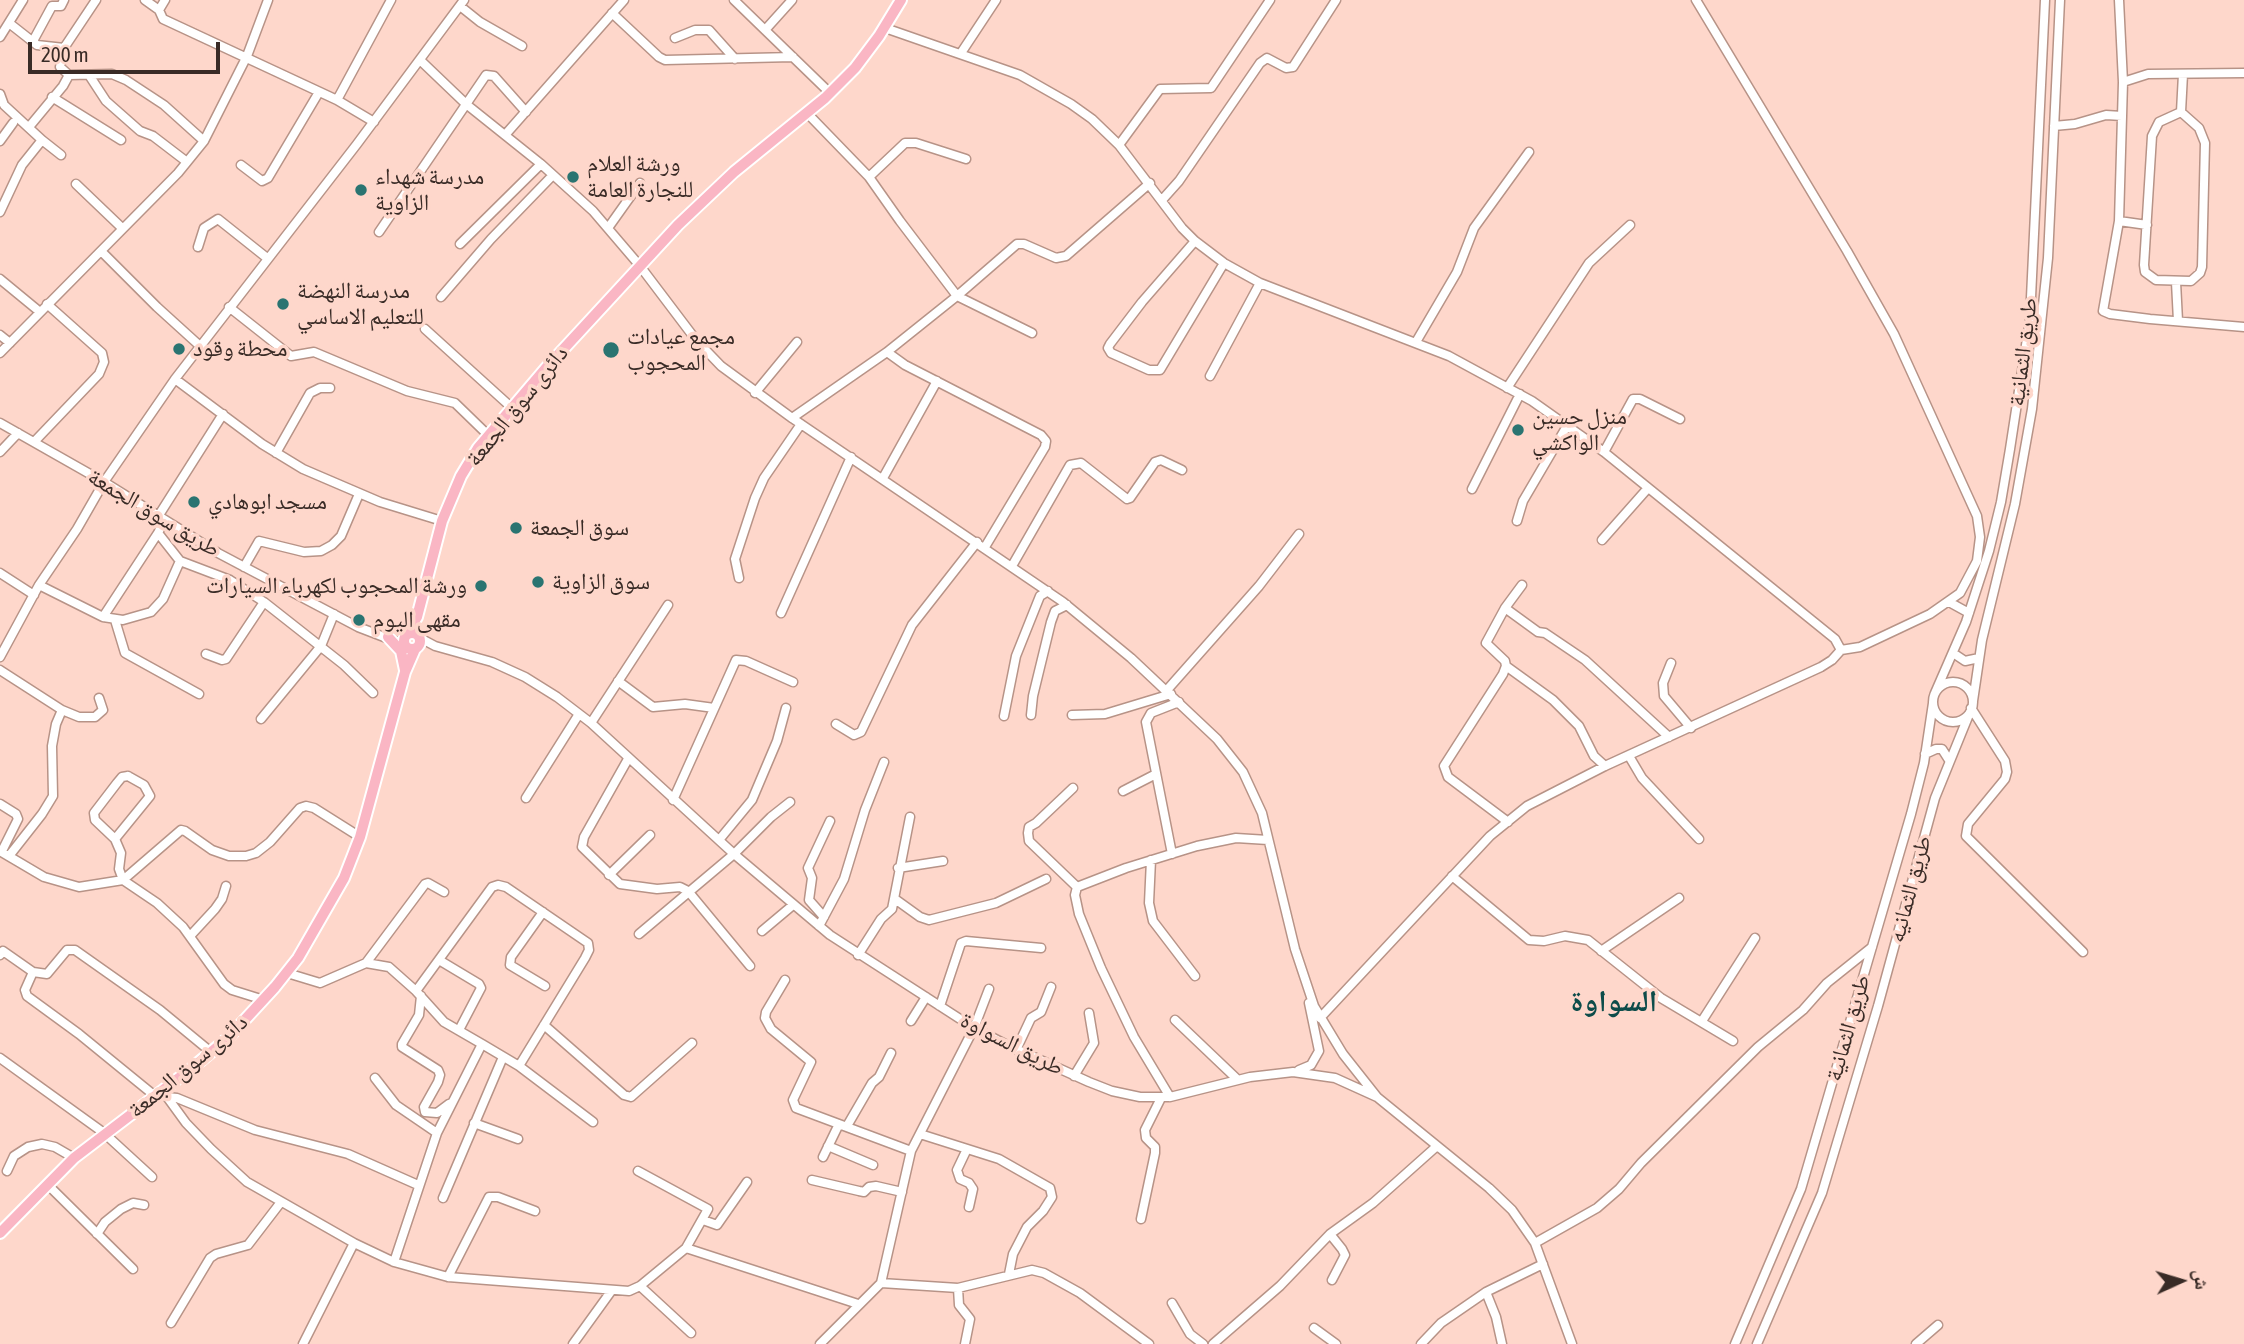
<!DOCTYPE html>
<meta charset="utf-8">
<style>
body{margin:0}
#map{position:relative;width:2244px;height:1344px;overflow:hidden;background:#fed7cb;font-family:"Asap Condensed","Noto Naskh Arabic",sans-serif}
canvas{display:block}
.north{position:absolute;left:2146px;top:1246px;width:70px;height:70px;-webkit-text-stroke:5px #fed7cb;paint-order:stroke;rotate:86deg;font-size:19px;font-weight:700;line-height:28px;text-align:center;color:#392b26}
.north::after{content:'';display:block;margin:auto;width:24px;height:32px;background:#392b26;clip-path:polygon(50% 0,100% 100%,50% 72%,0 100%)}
.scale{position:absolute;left:28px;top:42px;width:192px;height:32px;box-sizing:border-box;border:4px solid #392b26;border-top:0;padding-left:9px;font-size:21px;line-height:24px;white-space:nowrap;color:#392b26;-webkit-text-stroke:5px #fed7cb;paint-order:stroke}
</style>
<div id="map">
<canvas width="2244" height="1344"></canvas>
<div class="north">ش</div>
<div class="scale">200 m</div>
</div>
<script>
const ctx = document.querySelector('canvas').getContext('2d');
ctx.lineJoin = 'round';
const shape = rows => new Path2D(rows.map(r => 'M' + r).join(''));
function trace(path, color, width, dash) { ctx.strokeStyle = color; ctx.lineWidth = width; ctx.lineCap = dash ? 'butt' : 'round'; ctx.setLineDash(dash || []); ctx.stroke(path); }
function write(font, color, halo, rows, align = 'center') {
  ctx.font = font + ' "Asap Condensed","Noto Naskh Arabic",sans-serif'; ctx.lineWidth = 7; ctx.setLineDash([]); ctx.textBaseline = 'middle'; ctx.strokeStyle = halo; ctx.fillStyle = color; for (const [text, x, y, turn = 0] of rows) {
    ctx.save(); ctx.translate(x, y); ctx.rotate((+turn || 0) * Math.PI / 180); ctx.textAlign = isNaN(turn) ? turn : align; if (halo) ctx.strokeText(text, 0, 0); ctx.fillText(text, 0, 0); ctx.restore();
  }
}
const minor = shape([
 [145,0,159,10],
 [165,0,159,10,163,19,337,100,391,0],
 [734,0,830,93],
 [2119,0,2123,82,2119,221,2103,311,2110,314,2150,319,2244,327],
 [460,6,480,22,522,46],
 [612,13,659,57,665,60,793,57],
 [9,23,37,45,64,48,60,67,69,75,63,86,29,127],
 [885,28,1020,75,1071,104,1092,119,1119,145,1182,228,1195,241,1224,263,1260,283,1449,356,1532,401,1604,452,1835,639,1841,650],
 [765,30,792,0],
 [0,37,23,0],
 [675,38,695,30,709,30,735,59],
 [33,41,52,6,61,6,64,0],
 [64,48,96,0],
 [961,53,996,0],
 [420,60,466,104,541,164,593,211,640,266,696,340,721,366,792,418,1063,602,1131,658,1217,739,1243,772,1262,813,1295,949,1314,1006,1343,1054,1377,1097],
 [69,75,112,74,126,80,164,105,204,141],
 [89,75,106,101,140,131,153,136,187,162],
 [2123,82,2148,74,2244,73],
 [0,94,4,105,42,140,22,165,0,212],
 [52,97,121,140],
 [337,100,374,122],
 [2181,112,2199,128,2205,143,2202,267,2200,273,2191,281,2156,280,2145,272,2144,265,2152,136,2159,122,2181,112],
 [2181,112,2183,74],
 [807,113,869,177,900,221,957,296,887,352,905,365,1041,435,1046,441,1045,447,985,547],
 [2054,126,2075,124,2106,115,2122,116],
 [505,135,624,0],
 [42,140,61,155],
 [0,141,13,123],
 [1119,145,1160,89,1211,88,1270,0],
 [241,165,262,181,268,178,319,92],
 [869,177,905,143,916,143,966,159],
 [76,184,122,228],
 [1162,200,1179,181,1260,63,1267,58,1286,68,1293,67,1336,0],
 [2119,221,2147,225],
 [608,228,640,183],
 [379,232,486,75,494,76,526,112],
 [1195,241,1142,302,1110,344,1108,348,1111,353,1149,370,1160,370,1224,263],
 [460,244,541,164],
 [198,247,204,228,218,219,267,258],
 [102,252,157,307,200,346],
 [0,279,40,312],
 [2176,282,2178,321],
 [441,297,491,239,553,175],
 [229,307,291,356,314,352,407,391,455,403,488,435],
 [425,329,511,407],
 [1032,333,957,296,1017,244,1024,244,1056,258,1066,256,1150,183],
 [0,335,10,343],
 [1416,342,1457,272,1474,228,1529,152],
 [0,353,178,173,204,141,247,56,268,0],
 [1210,376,1260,283],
 [175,379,262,444,303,469,380,502,442,521],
 [1507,388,1589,263,1630,225],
 [755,393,797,342],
 [792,418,887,352],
 [0,423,104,482,218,553,358,627,405,645],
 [34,442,99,374,104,362,102,353,47,304],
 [0,452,18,433],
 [1604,452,1633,399,1640,399,1680,419],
 [276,453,310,393,320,388,330,388],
 [883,478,937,381],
 [1472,489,1520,394],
 [1517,521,1523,501,1567,426],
 [1602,540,1648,488],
 [180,561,158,533,160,529,159,515,223,414],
 [1012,566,1070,465,1081,463,1127,499,1130,498,1155,462,1161,460,1182,470],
 [244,567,259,541,304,552,321,551,332,545,341,536,359,494],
 [0,573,34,595],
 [739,578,735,559,755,498,764,478,801,424],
 [39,585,103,617,123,620,151,612,163,599,180,561,230,580,264,602,344,665,373,693],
 [1949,602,1969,613],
 [1505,608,1538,632,1545,633,1585,660,1669,737],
 [781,613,851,457],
 [103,617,158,533],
 [115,620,125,653,199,694],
 [420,638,435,646,492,662,525,677,557,697,591,723,734,854,830,935,974,1028,1005,1044,1089,1082,1112,1091,1140,1097,1170,1097,1250,1077,1293,1072,1335,1078,1377,1097,1489,1188,1512,1210,1535,1243,1572,1344],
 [1953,653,1965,661,1979,658],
 [206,654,222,660,226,659,264,602],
 [0,657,39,585,77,529,104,482,175,379,357,144,464,0],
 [1671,663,1663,683,1664,696,1691,728],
 [1506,666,1553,700,1579,726,1594,756,1605,766],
 [0,670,62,710,56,724,52,746,53,796,42,814,9,856],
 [618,681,653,707,685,704,714,708],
 '1933 702a20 20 0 1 1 40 0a20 20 0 1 1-40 0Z',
 [1167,690,1259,586,1299,534],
 [1935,693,1966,622,1989,551,2001,502,2010,449,2030,319,2045,0],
 [1973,701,1982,640,2015,504,2032,409,2048,258,2060,0],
 [1971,708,2005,761,2007,772,2005,779,1968,824,1966,836,2083,952],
 [62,710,79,717,95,717,103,710,99,698],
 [1031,715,1033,696,1051,622,1055,611,1067,605],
 [1072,715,1105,714,1171,694],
 [1004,716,1016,656,1040,596,1048,591],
 [261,719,321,646,334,614],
 [591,723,668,605],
 [836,724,854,735,861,732,912,625,977,542],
 [1925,754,1936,749,1942,749,1949,760],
 [1629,756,1642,778,1699,839],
 [628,759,584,837,582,847,620,884,657,889,680,887,688,891,750,966],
 [128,776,144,785,150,796,115,839,95,820,94,813,117,783,122,777,128,776],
 [1073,788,1036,823,1029,827,1028,833,1029,841,1077,887],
 [1123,791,1156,774],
 [526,798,579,714],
 [673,800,736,660,746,661,793,682],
 [0,804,16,814,18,819,2,851],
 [1508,822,1448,777,1444,766,1503,674,1506,666,1505,661,1486,643,1505,608,1522,585],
 [115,839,121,853,119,869,123,880,157,903,183,927,224,984,232,990,264,1000],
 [719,840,752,800,777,741,786,708],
 [0,851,44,877,79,887,123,880,181,830,185,831,212,850,229,856,246,856,256,853,270,842,300,808,306,806,314,808,360,837],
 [1172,854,1146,722,1151,713,1179,702],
 [1151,860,1149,903,1153,921,1195,976],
 [898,868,943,861],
 [609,875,650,835],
 [1452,876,1529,940,1544,941,1565,936,1588,940,1661,998,1733,1041],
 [1077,887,1075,895,1079,914,1101,968,1134,1037,1170,1097],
 [1077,887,1126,868,1197,846,1236,838,1268,840],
 [895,899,920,917,929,920,996,903,1046,879],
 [543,912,511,957,510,965,545,986],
 [824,917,809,900,812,878,808,868,830,821],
 [819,926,844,879,865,810,884,762],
 [762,931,793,905],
 [639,934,734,854,771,817,790,802],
 [191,935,215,909,222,899,226,886],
 [1601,951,1679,898],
 [0,955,3,951,33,972,47,974,67,950,75,950,160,1010,211,1052],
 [858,955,881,919,892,909,910,817],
 [439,960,479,984,481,988,459,1030],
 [366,963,425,884,428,883,444,892],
 [33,972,25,990,27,996,79,1034,155,1096],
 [287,973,320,983,366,963,389,967,416,991,444,1022,482,1044,437,1133,394,1262],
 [785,980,766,1012,765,1018,771,1029,811,1062,793,1100,796,1108,911,1151],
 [416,991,492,887,498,885,506,887,588,943,589,950,585,958,519,1066],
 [421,996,419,1015,402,1044,402,1047,438,1070,440,1075,438,1082,424,1107,425,1112,437,1113,449,1104],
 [940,1006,961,943,966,941,1041,948],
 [1320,1018,1490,836,1527,806,1605,766,1821,667,1832,660,1841,650,1860,647,1930,614,1960,593,1977,561,1980,537,1977,516,1894,334,1847,251,1696,0],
 [1175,1020,1238,1080],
 [911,1021,926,997],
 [1702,1021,1755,938],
 [544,1025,624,1095,631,1097,692,1043],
 [482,1044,519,1066,593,1122],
 [1016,1050,1031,1018,1041,1012,1051,987],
 [0,1058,104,1133,152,1177],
 [1299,1070,1311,1065,1319,1051,1309,1003],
 [1074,1076,1094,1043,1089,1013],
 [375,1078,396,1105,437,1133],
 [162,1090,186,1123,211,1149,247,1182,354,1243,394,1262,448,1277,629,1291,640,1286,686,1248,858,1304],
 [167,1097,177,1098,255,1130,348,1154,418,1185],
 [474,1123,518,1139],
 [847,1126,872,1083,879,1077,891,1053],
 [920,1134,999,1159,1050,1188,1052,1197,1043,1211,1027,1227,1013,1254,1009,1274],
 [828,1146,873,1165],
 [967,1149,957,1170,960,1179,969,1183,973,1189,969,1207],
 [823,1157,839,1124],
 [7,1171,14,1156,28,1147,42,1144,55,1147,74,1158],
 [638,1171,708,1209,686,1248],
 [812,1180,859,1191,864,1192,869,1187,876,1186,902,1192],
 [49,1186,133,1269],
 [443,1198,503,1057],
 [1141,1219,1155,1153,1155,1147,1146,1138,1145,1130,1161,1098],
 [703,1220,717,1225,747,1182],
 [97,1234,105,1222,121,1209,133,1203,144,1205],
 [1330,1234,1342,1249,1345,1255,1332,1280],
 [1535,1243,1597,1208,1619,1189,1641,1163,1758,1047,1803,1010,1827,983,1872,947],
 [448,1277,489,1197,498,1197,535,1211],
 [881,1283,958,1288,1032,1270,1044,1273,1080,1293,1149,1344],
 [640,1286,691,1333],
 [958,1288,959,1305,970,1319,965,1344],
 [1486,1292,1496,1317,1502,1344],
 [1172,1303,1190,1334,1203,1344],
 [171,1323,210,1258,216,1254,248,1245,281,1202],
 [1314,1328,1336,1344],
 [303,1344,354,1243],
 [573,1344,612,1290],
 [820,1344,881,1283,911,1151,974,1028,989,989],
 [1213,1344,1280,1286,1330,1234,1373,1203,1437,1146],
 [1421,1344,1441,1323,1486,1292,1543,1264],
 [1735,1344,1801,1189,1911,814,1924,763,1933,703],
 [1757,1344,1822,1193,1878,1006,1935,798,1970,712],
 [1916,1344,1938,1325]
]);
const major = shape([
 '404 641a8 8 0 1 1 16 0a8 8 0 1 1-16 0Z',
 [406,635,417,617,442,521,461,476,478,448,546,368,678,225,734,172,825,98,855,68,879,36,901,0],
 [388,637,401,651,405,670],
 [0,1233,74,1158,192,1068,228,1038,275,987,298,958,344,878,360,837,405,672,415,649]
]);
trace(minor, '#b79387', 11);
trace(major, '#fff', 14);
trace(minor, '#fff', 8);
trace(major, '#fab6c4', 10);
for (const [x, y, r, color] of [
 [573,177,7,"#2a7471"],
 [361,190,7,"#2a7471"],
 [283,304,7,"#2a7471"],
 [179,349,7,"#2a7471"],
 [611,350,9,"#2a7471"],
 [1518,430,7,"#2a7471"],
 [194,502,7,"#2a7471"],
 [516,528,7,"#2a7471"],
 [538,582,7,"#2a7471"],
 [481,586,7,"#2a7471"],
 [359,620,7,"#2a7471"]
]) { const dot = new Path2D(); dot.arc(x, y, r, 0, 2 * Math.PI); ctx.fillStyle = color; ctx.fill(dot); trace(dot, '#fed7cb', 2.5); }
write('23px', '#392b26', '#fed7cb', [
 ["ورشة العلام",587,164],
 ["للنجارة العامة",587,190],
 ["مدرسة شهداء",375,177],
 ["الزاوية",375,203],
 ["مدرسة النهضة",297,291],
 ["للتعليم الاساسي",297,317],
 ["مجمع عيادات",627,337],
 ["المحجوب",627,363],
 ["محطة وقود",193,349],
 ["منزل حسين",1532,417],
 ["الواكشي",1532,443],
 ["مسجد ابوهادي",208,502],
 ["سوق الجمعة",530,528],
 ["سوق الزاوية",552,582],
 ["ورشة المحجوب لكهرباء السيارات",467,586,"right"],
 ["مقهى اليوم",373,620]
], 'left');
write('23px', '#392b26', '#fed7cb', [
 ["طريق الثمانية",2023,352,-83],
 ["دائرى سوق الجمعة",517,406,-51],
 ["طريق سوق الجمعة",154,513,31],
 ["طريق الثمانيه",1910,889,-75],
 ["طريق الثمانية",1848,1028,-74],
 ["طريق السواوة",1012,1044,27],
 ["دائرى سوق الجمعة",188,1066,-40]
]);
write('bold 30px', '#0d4c4a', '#fed7cb', [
 ["السواوة",1614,1002]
]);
</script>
